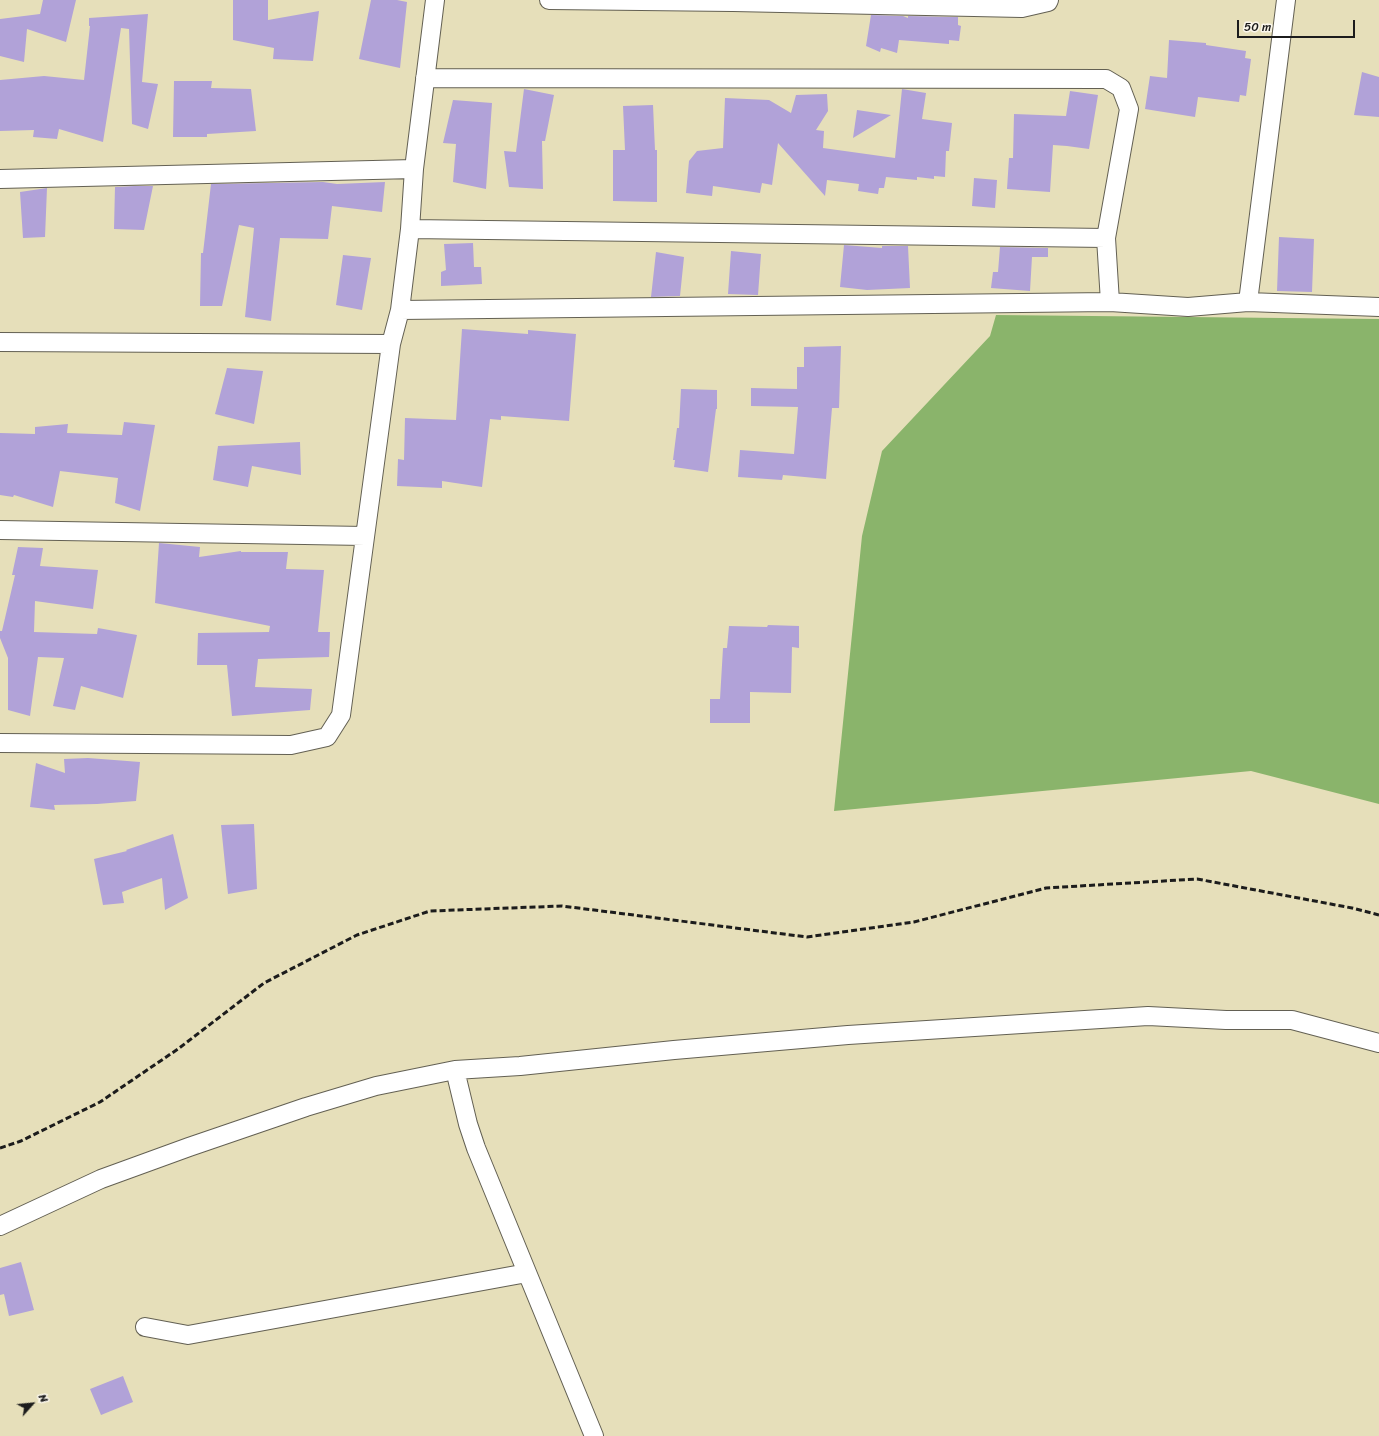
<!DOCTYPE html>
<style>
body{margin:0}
#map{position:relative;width:1379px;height:1436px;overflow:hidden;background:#e6dfba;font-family:Sriracha,sans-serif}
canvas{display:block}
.north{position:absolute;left:12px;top:1384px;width:40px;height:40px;-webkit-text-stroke:3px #fbf7ec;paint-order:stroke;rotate:63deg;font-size:11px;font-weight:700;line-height:16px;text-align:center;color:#1c1c1c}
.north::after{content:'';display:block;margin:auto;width:14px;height:18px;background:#1c1c1c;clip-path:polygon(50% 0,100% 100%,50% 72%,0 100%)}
.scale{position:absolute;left:1237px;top:20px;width:118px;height:18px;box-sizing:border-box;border:2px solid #1c1c1c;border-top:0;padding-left:5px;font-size:12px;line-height:14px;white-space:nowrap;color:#1c1c1c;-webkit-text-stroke:3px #fbf7ec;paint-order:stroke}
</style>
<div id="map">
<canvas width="1379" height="1436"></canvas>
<div class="north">N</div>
<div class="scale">50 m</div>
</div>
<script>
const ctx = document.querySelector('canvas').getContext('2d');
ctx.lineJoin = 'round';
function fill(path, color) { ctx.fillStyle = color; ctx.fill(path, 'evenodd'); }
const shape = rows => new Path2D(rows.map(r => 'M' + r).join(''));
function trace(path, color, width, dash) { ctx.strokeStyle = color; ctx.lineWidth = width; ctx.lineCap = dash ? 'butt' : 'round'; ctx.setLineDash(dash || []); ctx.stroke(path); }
fill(shape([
 [996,315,1379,319,1379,804,1251,771,834,811,862,536,882,451,990,336]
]), '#8ab46b');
fill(shape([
 [43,0,76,0,66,42,27,29,24,62,0,56,0,19,40,14],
 [233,0,268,0,268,20,319,11,313,61,273,59,274,48,233,40],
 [371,0,397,0,407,2,400,68,359,59],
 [148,14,142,82,158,84,148,129,132,124,129,29,121,28,103,142,59,129,57,139,33,137,34,130,0,131,0,80,44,76,84,80,90,26,89,26,89,18],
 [871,15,903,16,908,18,908,16,958,17,958,25,961,26,959,41,949,40,949,44,899,40,897,53,881,48,880,52,866,46],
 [1169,40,1206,43,1206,45,1246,51,1245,58,1251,59,1246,96,1240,95,1239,102,1198,97,1195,117,1145,109,1150,76,1167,78],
 [1362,72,1379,77,1379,117,1354,115],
 [174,81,212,81,211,88,251,89,256,131,207,134,207,137,173,137],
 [524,89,554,95,545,141,542,141,543,189,509,187,504,151,516,152],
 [902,89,926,93,922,119,952,123,949,151,946,151,945,177,934,176,934,179,917,177,917,180,886,177,884,188,879,188,878,194,858,191,859,184,827,180,825,196,778,143,772,185,762,183,760,193,713,186,712,196,686,193,689,161,697,151,723,148,725,98,769,100,791,113,796,95,827,94,828,111,816,130,824,131,823,148,895,158],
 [1070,91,1098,95,1089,149,1067,146,1053,145,1050,192,1007,189,1009,158,1013,158,1014,114,1066,116],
 [453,100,492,103,486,189,453,182,456,144,443,143],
 [653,105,655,150,657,150,657,202,613,201,613,150,625,150,623,106],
 [857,110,891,115,853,138],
 [974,178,997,180,995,208,972,206],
 [323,182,337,184,385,182,382,212,332,206,328,239,280,238,271,321,245,317,254,228,239,225,222,306,200,306,201,253,203,253,211,184],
 [135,186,153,186,144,230,114,229,115,187],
 [47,188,45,237,23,238,20,192],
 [1279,237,1314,239,1312,292,1277,291],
 [473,243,474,267,481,267,482,284,441,286,441,272,446,270,444,244],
 [844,245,882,248,882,246,908,246,910,288,867,290,840,287],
 [1000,247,1048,248,1048,257,1032,257,1030,291,991,288,993,272,998,272],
 [731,251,761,254,758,295,728,294],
 [656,252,684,257,680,296,651,297],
 [343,255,371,258,362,310,336,305],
 [462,329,528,334,528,330,576,334,569,421,501,416,501,420,490,419,482,487,442,481,442,488,397,486,398,459,404,460,405,418,456,420],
 [841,346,839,408,832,408,826,479,783,475,782,480,738,477,740,450,794,454,798,407,751,406,751,388,797,389,797,367,804,367,804,347],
 [227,368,263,371,254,424,215,414],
 [681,389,717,390,717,409,716,409,708,472,674,467,675,460,673,460,677,428,679,428],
 [124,422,155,425,140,511,115,503,118,478,60,471,53,507,14,495,13,497,0,495,0,433,35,434,35,427,68,424,67,433,122,435],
 [300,442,301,475,252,466,248,487,213,480,218,446],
 [159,543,200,547,199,557,241,551,241,552,288,552,286,569,324,570,318,632,330,632,329,657,258,659,255,687,312,689,310,710,232,716,227,665,197,665,198,633,269,632,270,626,155,603],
 [18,547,43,548,40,566,98,570,93,609,35,601,34,632,97,634,98,628,137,635,123,698,81,686,75,710,53,706,64,658,38,657,30,716,8,710,8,658,0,638,0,631,2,631,15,575,12,575],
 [768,625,799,626,799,648,792,647,791,693,750,692,750,723,710,723,710,699,720,699,723,648,727,648,729,626,767,627],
 [88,758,140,762,136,801,97,804,54,805,55,810,30,807,36,763,65,773,64,759],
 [254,824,257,889,228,894,221,825],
 [173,834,188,898,165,910,162,878,122,892,124,903,103,905,94,859,127,851,126,850],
 [21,1262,34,1310,9,1316,4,1294,0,1295,0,1268],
 [123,1376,133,1402,101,1415,90,1389]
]), '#b1a2d8');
const minor = shape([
 [549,0,733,2,1022,8,1048,2,1049,0],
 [425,78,1106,79,1121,88,1129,109,1106,238,1110,302],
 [0,179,414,169],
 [410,229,1106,238],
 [1248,302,1379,307],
 [400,310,1110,302,1188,307,1248,302,1286,0],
 [0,342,391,344],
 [0,530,365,536],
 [0,743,291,745,327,737,341,715,391,344,400,310,410,229,414,169,435,0],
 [455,1070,468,1124,476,1148,594,1436],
 [0,1226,101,1179,189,1147,306,1107,376,1086,455,1070,520,1066,674,1050,848,1035,1148,1016,1226,1020,1292,1020,1379,1043],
 [145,1327,188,1335,527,1273]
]);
trace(minor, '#636053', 20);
trace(minor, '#fff', 18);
trace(shape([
 [0,1148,21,1141,100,1102,178,1049,264,983,357,935,430,911,562,906,807,937,914,922,1046,888,1197,879,1352,908,1379,915]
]), '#1c1c1c', 3, [6, 3]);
</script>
